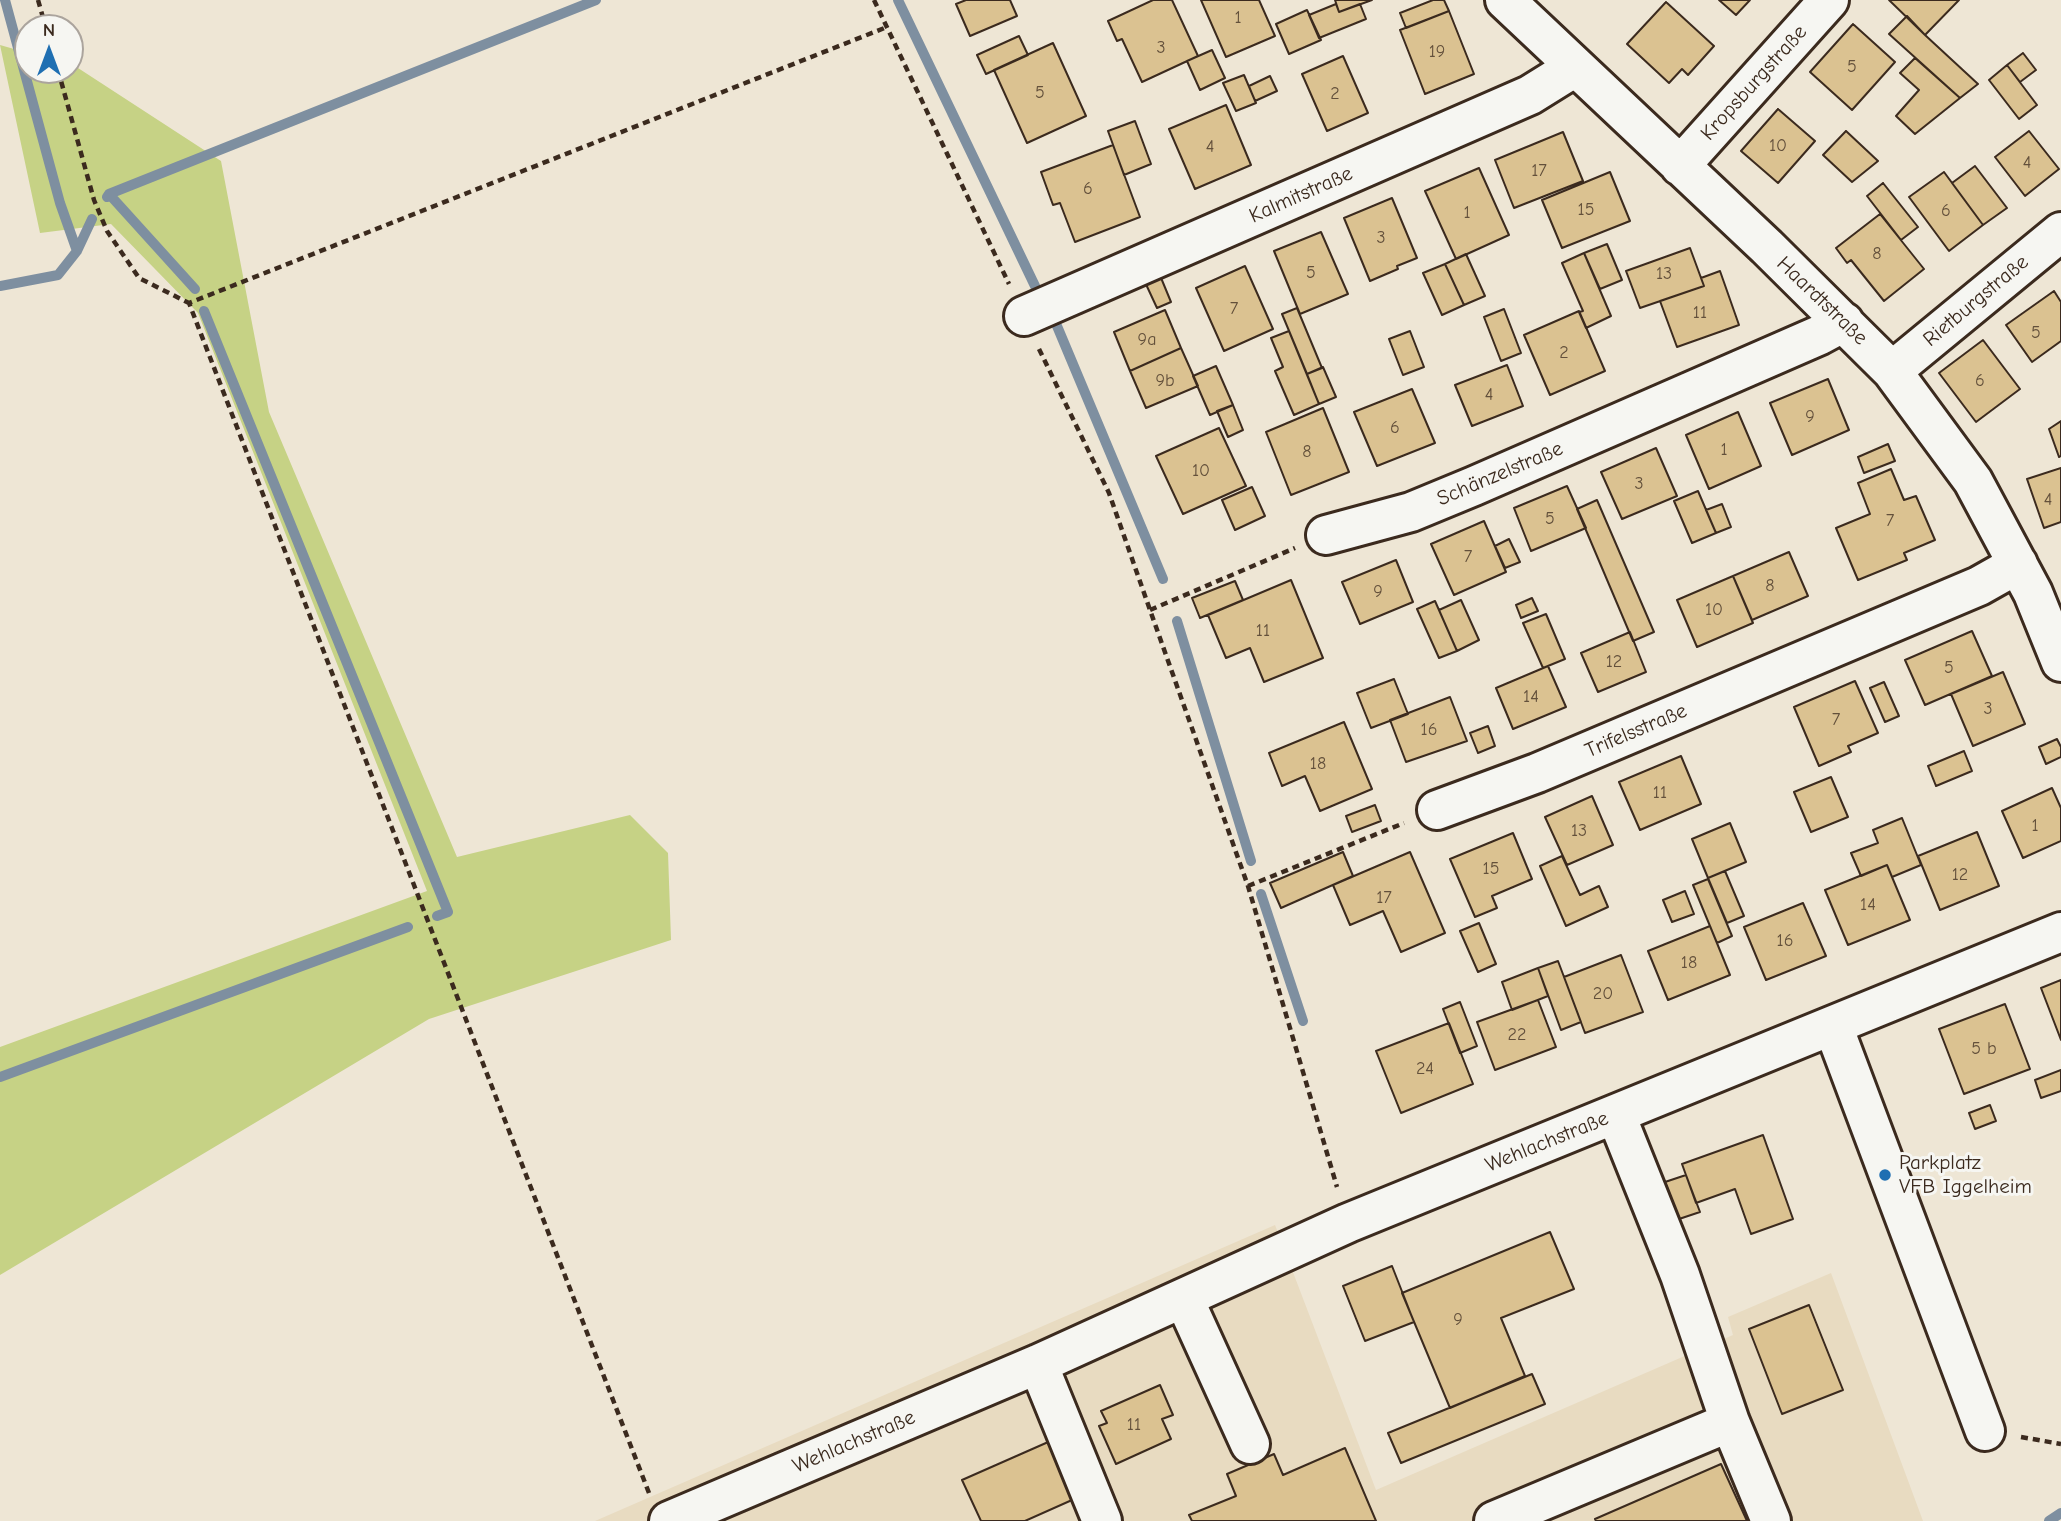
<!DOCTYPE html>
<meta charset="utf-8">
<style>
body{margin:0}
#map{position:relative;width:2061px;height:1521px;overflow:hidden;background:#eee6d5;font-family:"Comic Neue",sans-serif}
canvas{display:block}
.north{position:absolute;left:14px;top:14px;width:70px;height:70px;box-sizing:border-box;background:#f6f6f2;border:2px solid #aba49d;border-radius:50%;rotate:0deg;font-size:19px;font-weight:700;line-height:28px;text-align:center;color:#3b2a1e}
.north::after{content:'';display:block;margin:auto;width:24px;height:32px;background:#1f6fb2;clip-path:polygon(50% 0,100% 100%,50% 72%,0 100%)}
</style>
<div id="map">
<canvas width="2061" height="1521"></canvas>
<div class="north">N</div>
</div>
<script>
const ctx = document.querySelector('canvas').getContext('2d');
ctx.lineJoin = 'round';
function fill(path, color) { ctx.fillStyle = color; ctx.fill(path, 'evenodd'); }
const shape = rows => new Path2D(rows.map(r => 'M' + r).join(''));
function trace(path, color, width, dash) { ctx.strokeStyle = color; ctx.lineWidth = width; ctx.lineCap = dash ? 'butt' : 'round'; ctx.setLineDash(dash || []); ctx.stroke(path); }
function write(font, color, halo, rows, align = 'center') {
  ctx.font = font + ' "Comic Neue",sans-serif'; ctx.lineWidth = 6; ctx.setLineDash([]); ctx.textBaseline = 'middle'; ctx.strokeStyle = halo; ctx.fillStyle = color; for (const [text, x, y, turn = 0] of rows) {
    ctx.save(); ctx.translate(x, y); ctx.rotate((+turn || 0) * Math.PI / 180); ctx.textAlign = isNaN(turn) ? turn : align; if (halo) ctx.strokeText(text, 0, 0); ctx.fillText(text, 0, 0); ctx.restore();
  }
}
fill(shape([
 [1275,1225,1376,1490,1733,1335,1728,1317,1831,1273,1923,1521,595,1521]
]), '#e8dbc1');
fill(shape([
 [0,45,28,53,28,70,70,70,70,65,78,68,221,161,269,412,457,857,630,815,668,853,671,940,429,1019,0,1275,0,1047,427,891,198,313,111,224,40,233]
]), '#c6d285');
trace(shape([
 [5,0,60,203,77,251],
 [898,0,1035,286],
 [109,194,596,0],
 [107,197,109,194,195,289],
 [0,286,58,275,77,251,92,219],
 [204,311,448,912,437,916],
 [1057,326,1163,579],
 [1177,621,1251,861],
 [1261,894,1303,1021],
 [0,1077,408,927],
 [2049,1521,2061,1513]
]), '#7e8fa0', 10);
const building = shape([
 [966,0,1010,0,1017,16,970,36,956,4,966,0],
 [1153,0,1172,0,1198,56,1142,82,1122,39,1117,41,1108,21,1153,0],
 [1201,0,1259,0,1275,36,1226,57,1201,0],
 [1335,0,1372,0,1339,12,1335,0],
 [1433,0,1444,0,1449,11,1406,28,1400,13,1433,0],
 [1719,0,1750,0,1736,15,1719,0],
 [1889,0,1959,0,1925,35,1889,0],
 [1666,2,1714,46,1688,75,1682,69,1669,83,1627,44,1666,2],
 [1336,4,1339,12,1360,4,1366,19,1319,38,1309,15,1336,4],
 [1307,10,1321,40,1289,54,1276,24,1307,10],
 [1449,11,1474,74,1425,94,1400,30,1449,11],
 [1907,16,1925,35,1978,84,1960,98,1889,34,1907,16],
 [1853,24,1895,62,1852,110,1810,72,1853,24],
 [1019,36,1028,55,986,74,977,55,1019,36],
 [1053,43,1086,116,1027,143,994,70,1053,43],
 [1212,50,1225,78,1200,90,1187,61,1212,50],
 [2023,53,2036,70,2020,82,2007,65,2023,53],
 [1343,56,1368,113,1327,131,1302,74,1343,56],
 [1915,58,1960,98,1915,134,1896,116,1919,90,1900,73,1915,58],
 [2007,65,2037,105,2019,119,1989,80,2007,65],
 [1244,75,1256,103,1236,111,1223,83,1244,75],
 [1270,76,1277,91,1255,101,1249,86,1270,76],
 [1226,105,1251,165,1195,189,1169,129,1226,105],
 [1778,109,1815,141,1778,183,1741,151,1778,109],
 [1135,121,1151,164,1124,175,1108,131,1135,121],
 [1846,131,1878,161,1852,182,1823,155,1846,131],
 [2029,131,2059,169,2025,196,1995,157,2029,131],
 [1563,132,1583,181,1514,208,1495,160,1563,132],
 [1113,145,1140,217,1075,242,1060,203,1053,205,1041,172,1113,145],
 [1975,166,2007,208,1983,225,1952,183,1975,166],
 [1479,168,1509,235,1456,259,1425,191,1479,168],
 [1610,172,1630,221,1562,248,1542,200,1610,172],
 [1944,172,1983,225,1949,251,1909,197,1944,172],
 [1883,183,1918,227,1901,240,1867,196,1883,183],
 [1392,198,1417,258,1397,266,1398,269,1370,281,1344,218,1392,198],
 [1880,214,1924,269,1884,301,1851,260,1847,263,1836,248,1880,214],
 [1321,232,1348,294,1300,314,1274,251,1321,232],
 [1607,244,1622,280,1600,289,1584,253,1607,244],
 [1690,248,1704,286,1640,308,1626,271,1690,248],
 [1584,253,1611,316,1586,328,1579,312,1583,311,1562,263,1584,253],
 [1466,254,1485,296,1464,305,1445,264,1466,254],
 [1445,264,1464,305,1442,315,1423,273,1445,264],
 [1245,266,1273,329,1224,351,1196,288,1245,266],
 [1720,271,1739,325,1677,347,1660,301,1704,286,1701,278,1720,271],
 [1159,273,1171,302,1157,308,1144,280,1159,273],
 [2054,291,2061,302,2061,341,2032,362,2006,325,2054,291],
 [1297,308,1322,368,1307,374,1282,314,1297,308],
 [1504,309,1521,353,1501,361,1484,317,1504,309],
 [1165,310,1181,348,1130,371,1114,332,1165,310],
 [1579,311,1605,371,1550,395,1524,335,1579,311],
 [1289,331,1319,404,1294,415,1275,371,1283,367,1271,338,1289,331],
 [1410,331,1424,367,1403,375,1389,339,1410,331],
 [1983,340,2020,389,1976,422,1939,373,1983,340],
 [1181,348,1198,386,1146,408,1130,371,1181,348],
 [1507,365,1523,406,1472,426,1455,385,1507,365],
 [1216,366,1233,405,1210,415,1193,376,1216,366],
 [1323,367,1336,397,1319,404,1307,374,1323,367],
 [1828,379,1849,430,1792,455,1770,403,1828,379],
 [1412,389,1435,443,1377,466,1354,412,1412,389],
 [1233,405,1243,430,1228,437,1217,411,1233,405],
 [1323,408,1349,472,1291,495,1266,432,1323,408],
 [1738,412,1761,466,1709,489,1686,435,1738,412],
 [2061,421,2061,456,2059,457,2049,429,2061,421],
 [1219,428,1246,486,1183,514,1156,456,1219,428],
 [1888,444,1895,461,1864,473,1858,457,1888,444],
 [1656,448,1677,496,1622,519,1601,472,1656,448],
 [2061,468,2061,522,2044,528,2027,479,2061,468],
 [1891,469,1904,500,1916,496,1935,540,1904,553,1907,560,1858,580,1836,528,1870,514,1858,483,1891,469],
 [1567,486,1586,528,1531,551,1514,508,1567,486],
 [1252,487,1265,516,1235,530,1222,500,1252,487],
 [1698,491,1716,533,1692,543,1674,501,1698,491],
 [1597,500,1654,632,1633,641,1577,509,1597,500],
 [1722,504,1731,527,1716,533,1706,510,1722,504],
 [1484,521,1506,572,1454,595,1431,544,1484,521],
 [1509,539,1520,562,1505,568,1495,546,1509,539],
 [1789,552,1808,596,1752,620,1733,576,1789,552],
 [1396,560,1413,602,1360,624,1342,582,1396,560],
 [1733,576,1753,623,1697,647,1677,600,1733,576],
 [1291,580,1323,658,1264,682,1250,648,1226,658,1208,615,1291,580],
 [1235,581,1243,600,1200,618,1192,598,1235,581],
 [1532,598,1538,611,1521,618,1516,605,1532,598],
 [1461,600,1479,640,1457,651,1439,610,1461,600],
 [1435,601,1457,651,1439,658,1417,609,1435,601],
 [1546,614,1565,659,1543,668,1523,623,1546,614],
 [1972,631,1992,676,1925,705,1905,660,1972,631],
 [1630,632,1646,672,1598,692,1581,653,1630,632],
 [1548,666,1566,707,1513,729,1496,688,1548,666],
 [2003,672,2025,724,1973,746,1951,694,2003,672],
 [1394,679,1408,714,1371,728,1357,693,1394,679],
 [1855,681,1878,733,1848,746,1851,752,1819,766,1794,707,1855,681],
 [1884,682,1899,716,1885,722,1870,688,1884,682],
 [1450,697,1467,741,1406,762,1390,720,1450,697],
 [1344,722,1372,789,1320,811,1305,776,1282,786,1269,753,1344,722],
 [1488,726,1495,746,1478,753,1470,733,1488,726],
 [2057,739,2061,747,2061,757,2046,764,2039,747,2057,739],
 [1964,751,1972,771,1936,786,1928,766,1964,751],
 [1681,756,1701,804,1640,830,1619,782,1681,756],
 [1831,777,1848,817,1811,832,1794,792,1831,777],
 [2052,788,2061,808,2061,841,2023,858,2002,811,2052,788],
 [1592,796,1613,845,1567,865,1545,817,1592,796],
 [1375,805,1381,821,1352,832,1346,816,1375,805],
 [1902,818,1921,865,1892,877,1887,865,1861,876,1851,853,1878,843,1873,830,1902,818],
 [1730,823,1746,862,1708,878,1692,839,1730,823],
 [1977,832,1999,886,1940,910,1918,856,1977,832],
 [1513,833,1532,879,1492,896,1497,908,1475,917,1450,859,1513,833],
 [1343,852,1353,876,1281,908,1270,883,1343,852],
 [1410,852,1445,933,1401,952,1383,911,1350,925,1333,885,1410,852],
 [1562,856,1580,895,1599,886,1608,907,1566,926,1540,866,1562,856],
 [1887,865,1910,920,1848,945,1825,890,1887,865],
 [1725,871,1744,916,1727,923,1708,878,1725,871],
 [1708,879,1732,936,1717,943,1693,885,1708,879],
 [1685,891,1694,914,1672,922,1663,900,1685,891],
 [1803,903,1826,956,1766,980,1744,927,1803,903],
 [1479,923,1496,964,1478,972,1460,931,1479,923],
 [1710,926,1730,975,1668,1000,1648,951,1710,926],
 [1621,955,1643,1012,1585,1033,1564,977,1621,955],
 [1558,961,1581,1022,1561,1030,1538,968,1558,961],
 [1538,968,1548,996,1512,1010,1502,982,1538,968],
 [2061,980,2061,1040,2041,988,2061,980],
 [1538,1000,1556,1047,1495,1070,1477,1022,1538,1000],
 [1460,1002,1477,1046,1460,1053,1443,1009,1460,1002],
 [2005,1004,2030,1069,1964,1094,1939,1029,2005,1004],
 [1449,1023,1473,1084,1401,1113,1376,1051,1449,1023],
 [2061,1070,2061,1091,2041,1098,2035,1080,2061,1070],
 [1990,1105,1996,1121,1975,1129,1969,1113,1990,1105],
 [1763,1135,1793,1219,1751,1234,1735,1189,1696,1203,1682,1164,1763,1135],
 [1686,1175,1700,1212,1679,1219,1665,1182,1686,1175],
 [1550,1232,1574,1289,1501,1318,1525,1376,1450,1408,1402,1293,1550,1232],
 [1392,1266,1414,1322,1365,1341,1343,1286,1392,1266],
 [1809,1305,1843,1390,1782,1414,1749,1329,1809,1305],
 [1532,1374,1545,1404,1401,1463,1388,1433,1532,1374],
 [1160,1385,1173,1415,1162,1419,1171,1439,1116,1464,1099,1426,1107,1423,1101,1411,1160,1385],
 [1055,1439,1081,1496,1025,1521,981,1521,962,1480,1055,1439],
 [1345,1448,1376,1521,1192,1521,1189,1515,1236,1496,1227,1474,1274,1454,1283,1475,1345,1448],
 [1721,1464,1747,1521,1596,1521,1595,1519,1721,1464]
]);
fill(building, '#dbc291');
trace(building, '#3b2a1e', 2);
const minor = shape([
 [1505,0,1767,247,1892,371,1973,481,2033,593,2061,662],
 [1680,166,1829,0],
 [1024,316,1530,95,1575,67],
 [1892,371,2061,232],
 [1326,535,1411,512,1474,486,1820,335,1844,322],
 [1437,810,1537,773,1979,586,2018,564],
 [1833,1026,1985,1431],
 [1616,1115,1680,1275,1730,1422,1771,1521],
 [1184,1299,1250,1444],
 [1038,1364,1102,1521],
 [669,1521,1038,1364,1348,1223,2061,932],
 [1494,1521,1730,1422]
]);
trace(minor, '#3b2a1e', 44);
trace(shape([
 [38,0,46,28],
 [874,0,1009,284],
 [58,70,94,200,107,231,139,278,189,303],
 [1039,349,1109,493,1150,610,1248,886,1337,1187],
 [1150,610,1295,548],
 [1248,886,1404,823],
 [2021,1437,2061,1444],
 [649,1493,189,303,887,27]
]), '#3b2a1e', 4.5, [7, 5]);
trace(minor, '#f6f6f2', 38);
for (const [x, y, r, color] of [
 [1885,1175,7,"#1f6fb2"]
]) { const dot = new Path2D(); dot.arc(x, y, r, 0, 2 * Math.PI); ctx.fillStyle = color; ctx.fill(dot); trace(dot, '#f6f6f2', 2.5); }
write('18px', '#63503b', null, [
 ["1",1238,18],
 ["3",1161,48],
 ["19",1437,52],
 ["5",1852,67],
 ["5",1040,93],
 ["2",1335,94],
 ["10",1778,146],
 ["4",1210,147],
 ["4",2027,163],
 ["17",1539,171],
 ["6",1088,189],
 ["15",1586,210],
 ["6",1946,211],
 ["1",1467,213],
 ["3",1381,238],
 ["8",1877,254],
 ["5",1311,273],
 ["13",1664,274],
 ["7",1234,309],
 ["11",1700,313],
 ["5",2036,333],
 ["9a",1147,340],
 ["2",1564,353],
 ["9b",1165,381],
 ["6",1980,381],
 ["4",1489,395],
 ["9",1810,417],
 ["6",1395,428],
 ["1",1724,450],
 ["8",1307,452],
 ["10",1201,471],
 ["3",1639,484],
 ["4",2048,500],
 ["5",1550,519],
 ["7",1890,521],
 ["7",1468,557],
 ["8",1770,586],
 ["9",1378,592],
 ["10",1714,610],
 ["11",1263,631],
 ["12",1614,662],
 ["5",1949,668],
 ["14",1531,697],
 ["3",1988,709],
 ["7",1836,720],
 ["16",1429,730],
 ["18",1318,764],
 ["11",1660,793],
 ["1",2035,826],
 ["13",1579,831],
 ["15",1491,869],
 ["12",1960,875],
 ["17",1384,898],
 ["14",1868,905],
 ["16",1785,941],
 ["18",1689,963],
 ["20",1603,994],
 ["22",1517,1035],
 ["5 b",1984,1049],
 ["24",1425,1069],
 ["9",1458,1320],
 ["11",1134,1425]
]);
write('21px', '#3b2a1e', '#f6f6f2', [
 ["Kropsburgstraße",1754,83,-48],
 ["Kalmitstraße",1301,195,-24],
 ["Haardtstraße",1822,301,44],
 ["Rietburgstraße",1976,301,-40],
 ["Schänzelstraße",1500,474,-23],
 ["Trifelsstraße",1636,731,-23],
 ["Wehlachstraße",1547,1142,-22],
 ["Wehlachstraße",854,1442,-23]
]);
write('21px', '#3b2a1e', '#f6f6f2', [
 ["Parkplatz",1899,1163],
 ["VFB Iggelheim",1899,1187]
], 'left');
</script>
